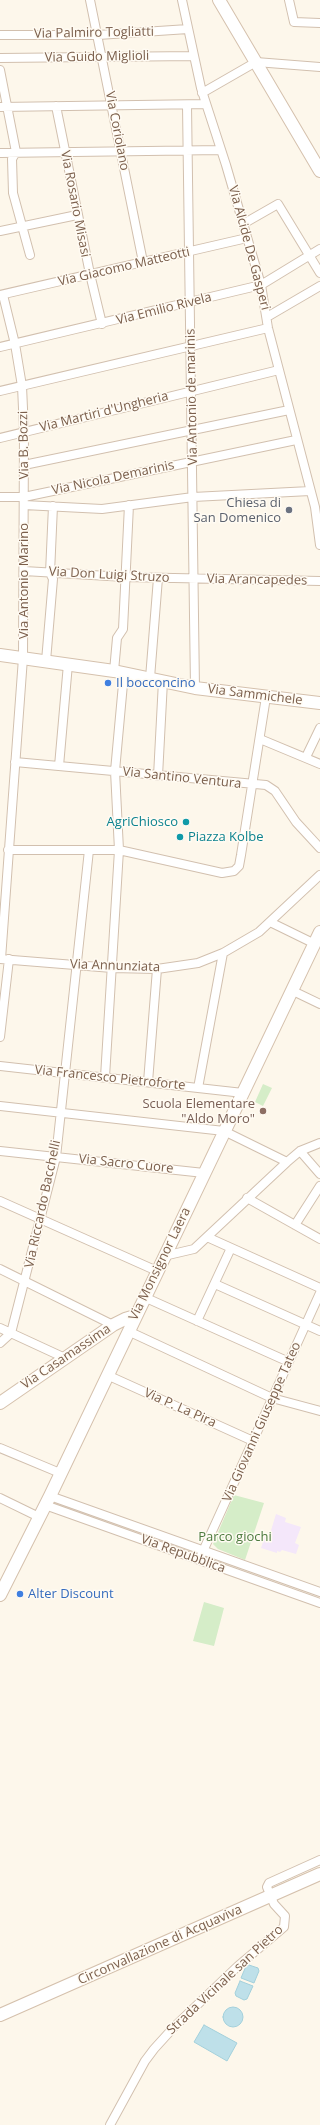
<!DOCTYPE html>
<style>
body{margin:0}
canvas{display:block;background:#fdf7eb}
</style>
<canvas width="320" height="2125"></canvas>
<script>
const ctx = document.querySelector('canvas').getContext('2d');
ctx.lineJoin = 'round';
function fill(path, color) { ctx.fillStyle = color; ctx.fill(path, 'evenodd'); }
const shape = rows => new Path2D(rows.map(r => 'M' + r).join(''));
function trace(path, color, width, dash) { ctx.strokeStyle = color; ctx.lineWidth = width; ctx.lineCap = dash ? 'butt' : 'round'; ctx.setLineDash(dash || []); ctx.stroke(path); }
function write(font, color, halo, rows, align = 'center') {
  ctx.font = font + ' "Open Sans",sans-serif'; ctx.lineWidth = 3; ctx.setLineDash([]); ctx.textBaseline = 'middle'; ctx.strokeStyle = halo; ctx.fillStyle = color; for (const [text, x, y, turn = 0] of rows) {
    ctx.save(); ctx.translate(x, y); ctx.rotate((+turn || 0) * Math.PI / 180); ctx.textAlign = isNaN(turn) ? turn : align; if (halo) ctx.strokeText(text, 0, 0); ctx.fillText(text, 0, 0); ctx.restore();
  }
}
fill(shape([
 [276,1514,286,1518,285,1522,301,1527,295,1543,299,1545,296,1554,282,1550,280,1552,277,1551,277,1553,261,1548,265,1536,269,1537]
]), '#f4e7fa');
fill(shape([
 [263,1084,272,1088,263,1106,255,1102],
 [234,1495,264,1503,245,1560,218,1549,213,1544],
 [204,1602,224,1608,214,1646,193,1641]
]), '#d5edc8');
const water = shape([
 [249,1965,258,1968,259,1971,254,1983,241,1978,246,1966,249,1965],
 [240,1981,253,1986,247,1999,244,2000,236,1996,235,1993,240,1981],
 '223 2017a10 10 0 1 1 20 0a10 10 0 1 1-20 0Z',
 [204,2025,237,2043,227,2061,194,2042,204,2025]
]);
fill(water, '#bee0e9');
trace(water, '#a3d0db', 1);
const street = shape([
 [90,0,143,262],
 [182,0,201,88,226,165,261,285,268,328,315,507,320,545],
 [289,0,294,22,320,23],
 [0,35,98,35,188,29],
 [0,58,194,56],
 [0,70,16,152,12,159,13,193,30,255],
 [202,93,256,62,320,67],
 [187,105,195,688],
 [56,106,90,274,102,324],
 [0,107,206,104],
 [0,153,221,150],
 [243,224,278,204,320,273],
 [0,231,77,215],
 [0,295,247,238],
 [267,317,320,286],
 [0,347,261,285,320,249],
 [0,391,268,328],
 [0,438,279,370],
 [24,465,289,410],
 [0,497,24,497,296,440],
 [24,505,102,509,193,497,310,491],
 [24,571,125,577,320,581],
 [46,661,53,579,50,573,53,506],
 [114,671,117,638,123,629,129,505],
 [150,678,158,578],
 [260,739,320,764],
 [306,757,320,728],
 [15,762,266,785,275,791,296,822,320,848],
 [59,766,68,664],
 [158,776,163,681],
 [8,850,119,850,222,873,234,871,239,866,241,855,266,697],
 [270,922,315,944],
 [0,959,112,968,157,969,198,963,223,953,259,932,320,875],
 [1,959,23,658,24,431,22,386,15,344,3,295],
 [293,991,320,1004],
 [0,1037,9,959],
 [0,1066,243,1093],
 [105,1077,119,850,115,771,124,673],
 [148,1082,157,969],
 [198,1088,223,953],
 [0,1106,224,1131,287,1162],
 [0,1151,204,1173],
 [300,1151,320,1174],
 [247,1198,320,1239],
 [0,1201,157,1271],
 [295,1225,320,1186],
 [207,1237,320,1288],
 [164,1256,194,1249,287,1162,300,1151,320,1143],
 [0,1269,113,1325],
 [215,1284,320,1331],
 [144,1297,289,1362],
 [197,1321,231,1248],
 [0,1328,65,1358],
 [128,1331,272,1398,320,1411],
 [0,1343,11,1333,56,1157,89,850],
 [107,1375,253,1441],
 [0,1448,60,1473],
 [50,1496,320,1592],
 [0,1498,39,1517],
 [45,1505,320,1603],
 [199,1560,320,1293],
 [110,2125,145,2061,154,2049,174,2027,238,1966,284,1927,285,1916,274,1904,267,1887,269,1883,320,1860]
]);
const secondary = shape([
 [219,0,320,171],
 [0,655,114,671,195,688,320,703],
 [0,1403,113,1325,125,1319,135,1316],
 [0,1595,50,1496,320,932],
 [0,2015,320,1874]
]);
trace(street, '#d2c0af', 10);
trace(secondary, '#d5c1ad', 14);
trace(street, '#fff', 8);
trace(secondary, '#fff', 12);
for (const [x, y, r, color] of [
 [289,510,4,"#6b7280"],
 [108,683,4,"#3f7fe0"],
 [186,822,4,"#0f9aa8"],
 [180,837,4,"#0f9aa8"],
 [263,1111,4,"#8d6e63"],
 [20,1594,4,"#3f7fe0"]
]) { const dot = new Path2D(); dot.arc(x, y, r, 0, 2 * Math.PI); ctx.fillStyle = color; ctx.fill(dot); trace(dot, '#fffbf3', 1.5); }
write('13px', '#7b5f4c', '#fffbf3', [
 ["Via Palmiro Togliatti",94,33,-1],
 ["Via Guido Miglioli",97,57,-1],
 ["Via Coriolano",117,131,79],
 ["Via Rosario Misasi",75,204,79],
 ["Via Alcide De Gasperi",249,248,75],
 ["Via Giacomo Matteotti",124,267,-13],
 ["Via Emilio Rivela",164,309,-14],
 ["Via Antonio de marinis",192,397,-91],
 ["Via Martiri d'Ungheria",104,412,-14],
 ["Via B. Bozzi",24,445,-91],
 ["Via Nicola Demarinis",113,478,-12],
 ["Via Don Luigi Struzo",109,575,3],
 ["Via Arancapedes",257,580,1],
 ["Via Antonio Marino",24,581,-90],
 ["Via Sammichele",255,695,7],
 ["Via Santino Ventura",182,778,6],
 ["Via Annunziata",115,966,2],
 ["Via Francesco Pietroforte",110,1078,6],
 ["Via Sacro Cuore",126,1164,6],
 ["Via Riccardo Bacchelli",43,1204,-78],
 ["Via Monsignor Laera",160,1264,-64],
 ["Via Casamassima",66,1357,-34],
 ["Via P. La Pira",180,1408,24],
 ["Via Giovanni Giuseppe Tateo",262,1422,-66],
 ["Via Repubblica",183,1554,20],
 ["Circonvallazione di Acquaviva",160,1945,-24],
 ["Strada Vicinale san Pietro",225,1980,-43]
]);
write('13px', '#5b616d', '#fffbf3', [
 ["Chiesa di",281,503],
 ["San Domenico",281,518]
], 'right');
write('13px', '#366cbe', '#fffbf3', [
 ["Il bocconcino",116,683],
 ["Alter Discount",28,1594]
], 'left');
write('13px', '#0d838f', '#fffbf3', [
 ["AgriChiosco",178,822],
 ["Piazza Kolbe",188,837,"left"]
], 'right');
write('13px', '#785e54', '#fffbf3', [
 ["Scuola Elementare",255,1104],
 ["\"Aldo Moro\"",255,1119]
], 'right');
write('13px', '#4e7b40', '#fffbf3', [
 ["Parco giochi",235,1537]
]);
</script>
